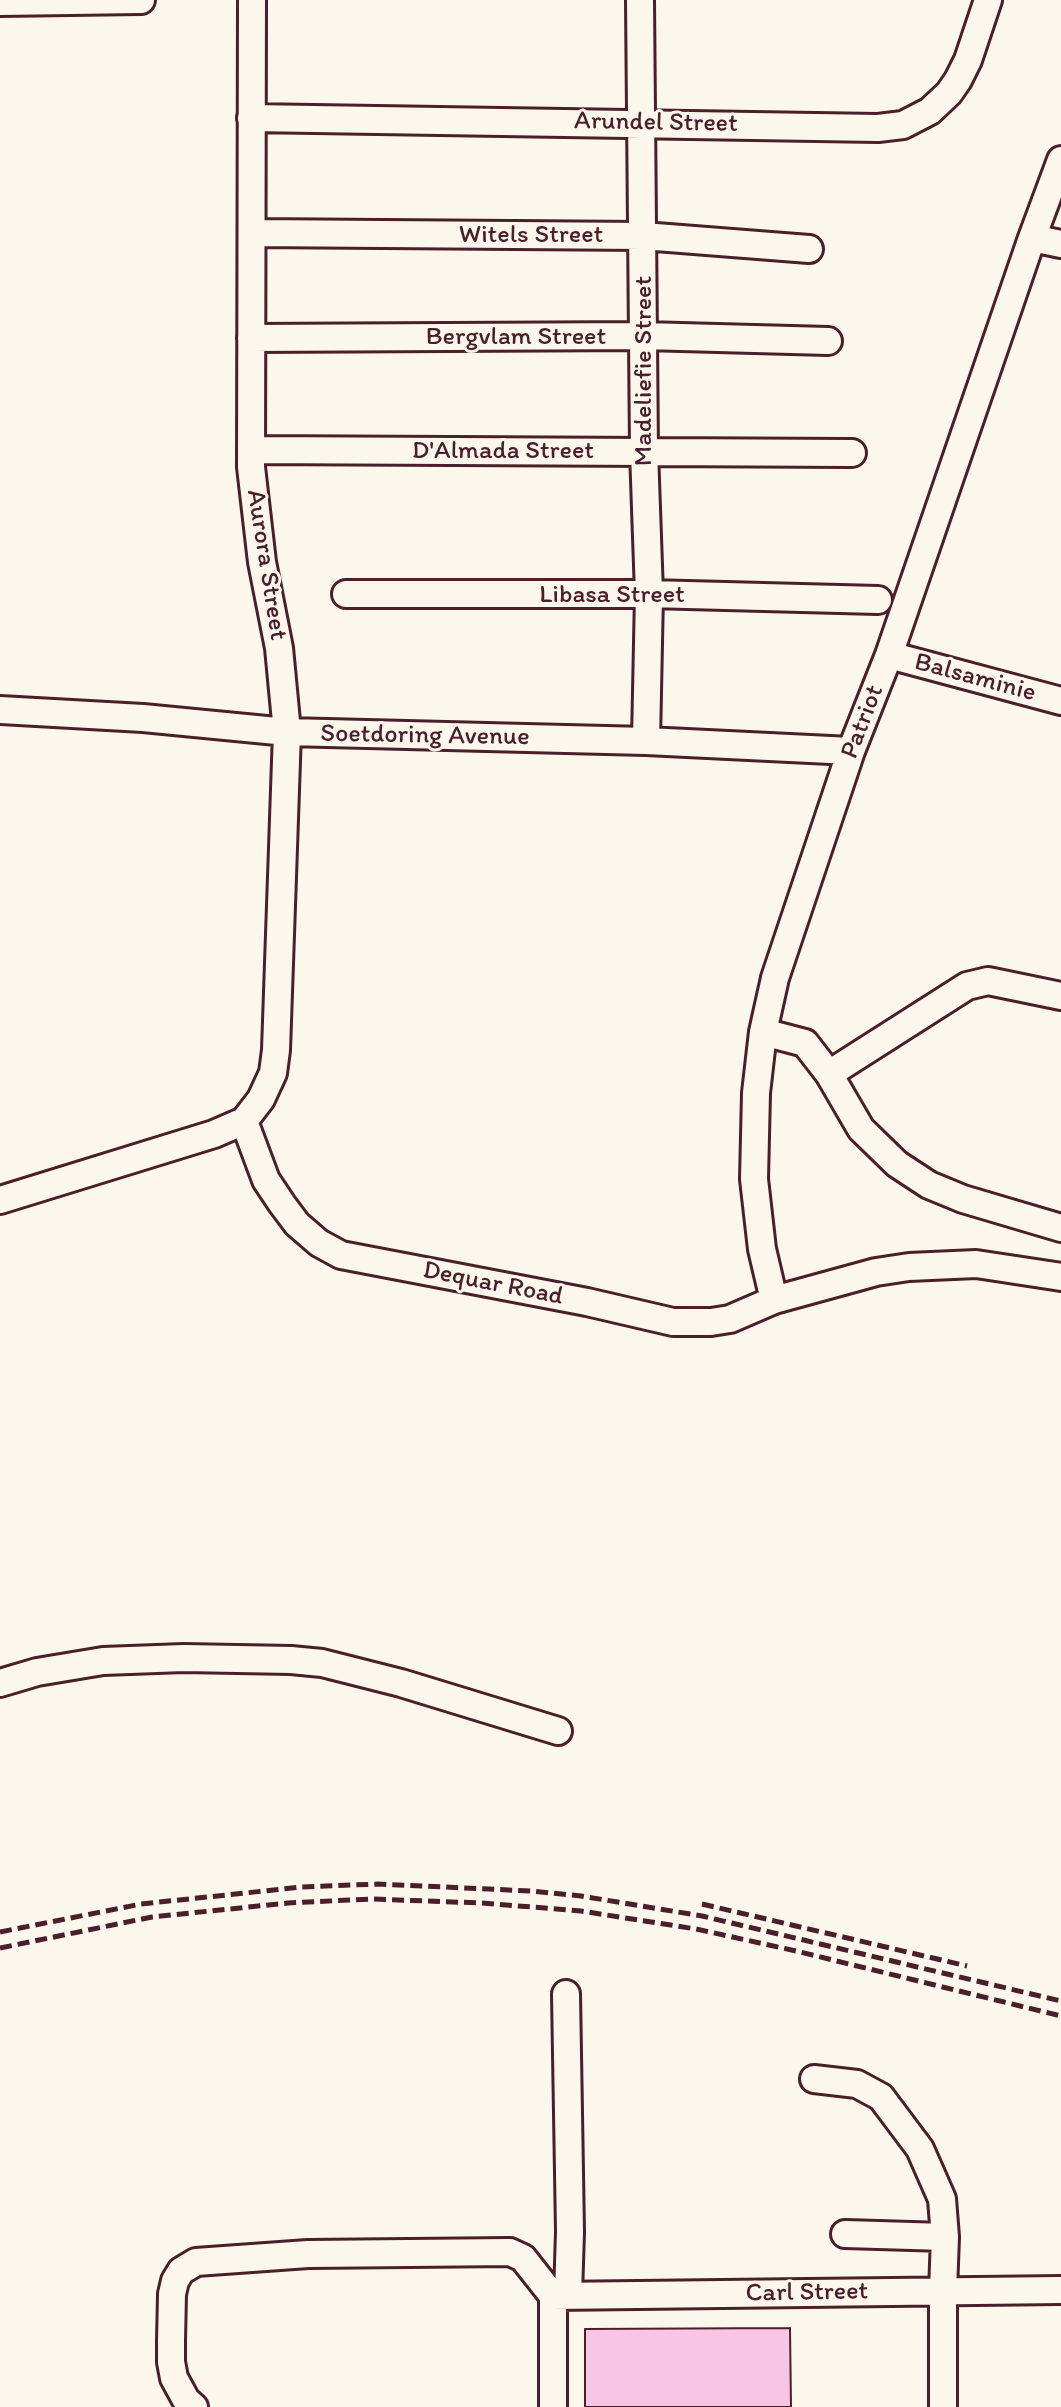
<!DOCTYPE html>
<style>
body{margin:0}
canvas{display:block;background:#fbf7ec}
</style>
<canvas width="1061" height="2407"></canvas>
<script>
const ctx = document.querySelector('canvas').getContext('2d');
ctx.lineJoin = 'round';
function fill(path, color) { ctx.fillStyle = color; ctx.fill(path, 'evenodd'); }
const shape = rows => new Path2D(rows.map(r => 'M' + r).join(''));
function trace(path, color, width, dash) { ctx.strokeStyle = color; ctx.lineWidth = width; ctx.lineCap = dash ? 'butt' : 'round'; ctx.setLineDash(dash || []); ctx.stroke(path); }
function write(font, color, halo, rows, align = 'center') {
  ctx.font = font + ' Itim,sans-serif'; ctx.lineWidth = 6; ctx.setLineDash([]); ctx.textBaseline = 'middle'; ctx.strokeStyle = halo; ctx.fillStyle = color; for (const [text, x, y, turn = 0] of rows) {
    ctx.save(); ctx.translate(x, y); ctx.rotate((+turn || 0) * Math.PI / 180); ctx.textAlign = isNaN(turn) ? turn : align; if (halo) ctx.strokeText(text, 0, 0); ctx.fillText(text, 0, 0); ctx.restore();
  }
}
const building = shape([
 [790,2328,791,2407,585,2407,585,2329,790,2328]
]);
fill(building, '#f8c5e4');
trace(building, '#4a1f2b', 2);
const minor = shape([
 [640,0,644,451,649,594,646,741],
 [0,2,141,0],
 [251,118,878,128,903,125,930,111,949,93,958,80,968,60,988,0],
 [253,233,643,236,809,249],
 [1032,238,1061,244],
 [251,338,644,336,828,341],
 [251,450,852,453],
 [346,594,649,594,878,600],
 [889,655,1061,701],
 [0,710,143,718,287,732,646,741,851,751],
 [763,1032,805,1043,829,1074,861,1129,897,1164,929,1185,963,1199,1061,1228],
 [829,1074,967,986,988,981,1061,996],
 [244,1121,266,1180,282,1204,297,1224,319,1243,341,1255,587,1302,673,1322,711,1322,730,1319,774,1300,876,1272,909,1267,976,1264,1061,1277],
 [0,1200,214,1134,244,1121,261,1099,273,1073,276,1050,287,732,279,648,262,562,251,467,252,0],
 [774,1300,762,1249,754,1179,756,1093,763,1032,775,978,851,751,889,655,1032,238,1061,160],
 [0,1683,37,1672,103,1661,184,1658,291,1660,322,1663,401,1683,558,1731],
 [566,1994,570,2232,568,2295],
 [814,2079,857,2084,881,2097,920,2149,942,2199,945,2237,943,2291,943,2407],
 [845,2234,945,2237],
 [553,2296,1061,2290],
 [194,2407,186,2400,174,2378,171,2362,171,2341,172,2294,175,2281,181,2271,196,2262,308,2254,510,2252,523,2258,553,2296],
 [553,2407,553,2296]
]);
trace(minor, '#4a1f2b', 32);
trace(minor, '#fbf7ec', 26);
trace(shape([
 [702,1904,967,1966],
 [0,1932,141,1904,302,1887,378,1884,531,1891,581,1896,702,1916,1061,2001],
 [0,1948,152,1917,288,1903,371,1899,482,1903,581,1911,696,1929,796,1951,1061,2016]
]), '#4a1f2b', 5, [12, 6]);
write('26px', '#4a1f2b', '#fbf7ec', [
 ["Arundel Street",656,123,1],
 ["Witels Street",531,235],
 ["Bergvlam Street",516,337],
 ["Madeliefie Street",644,371,-90],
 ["D'Almada Street",503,451],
 ["Aurora Street",266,565,81],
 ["Libasa Street",612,595],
 ["Balsaminie",975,678,15],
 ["Patriot",863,722,-69],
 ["Soetdoring Avenue",425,736,1],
 ["Dequar Road",493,1284,11],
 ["Carl Street",807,2293,-1]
]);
</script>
